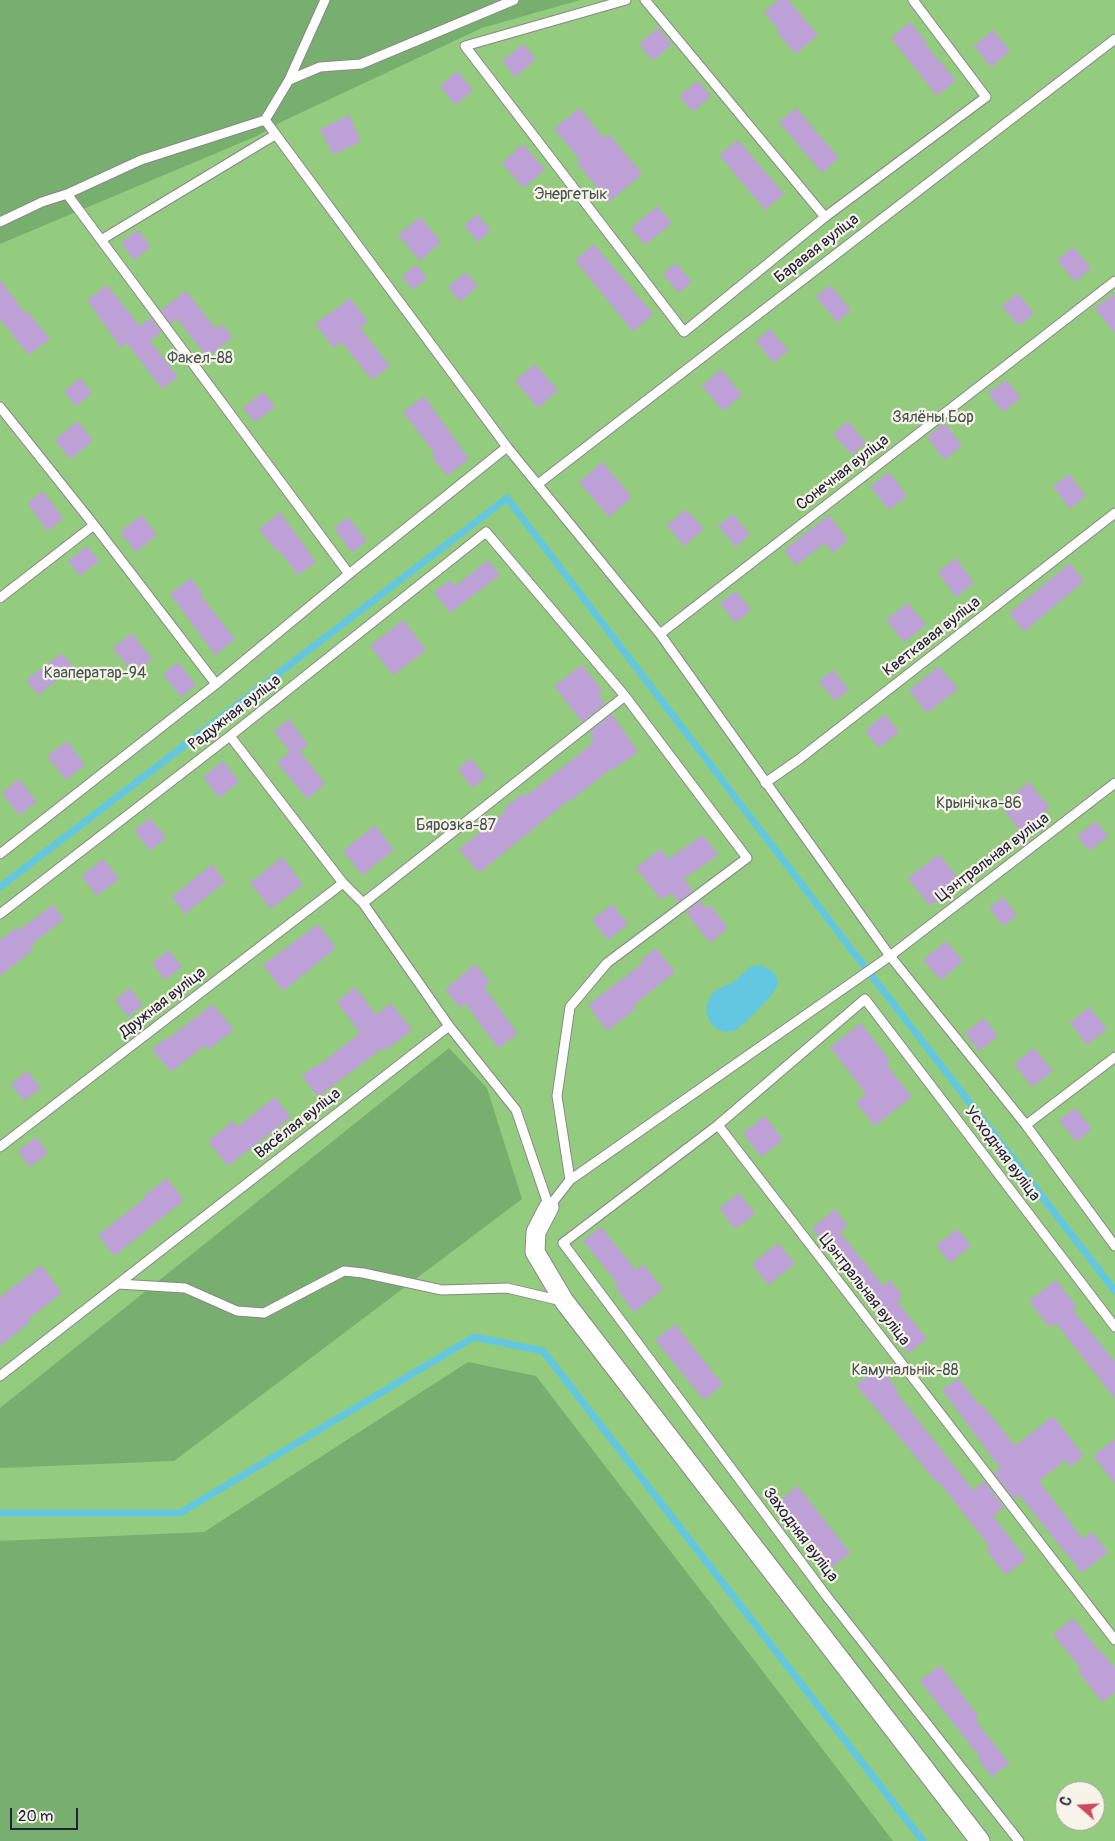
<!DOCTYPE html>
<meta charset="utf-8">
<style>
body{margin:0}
#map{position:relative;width:1115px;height:1841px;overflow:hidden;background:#f0ebd5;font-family:Pangolin,sans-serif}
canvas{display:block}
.north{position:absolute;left:1055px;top:1781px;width:50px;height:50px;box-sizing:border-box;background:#f7f3e8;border:1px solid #a29fa3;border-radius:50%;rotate:289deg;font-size:14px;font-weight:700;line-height:20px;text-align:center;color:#22223b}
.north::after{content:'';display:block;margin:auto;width:18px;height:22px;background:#d1495b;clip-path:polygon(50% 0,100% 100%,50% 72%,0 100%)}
.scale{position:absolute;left:10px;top:1808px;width:68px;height:22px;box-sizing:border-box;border:2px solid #22223b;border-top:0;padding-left:6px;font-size:15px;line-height:18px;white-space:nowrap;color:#22223b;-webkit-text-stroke:4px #f7f3e8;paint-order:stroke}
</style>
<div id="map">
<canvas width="1115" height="1841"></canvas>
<div class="north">С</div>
<div class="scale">20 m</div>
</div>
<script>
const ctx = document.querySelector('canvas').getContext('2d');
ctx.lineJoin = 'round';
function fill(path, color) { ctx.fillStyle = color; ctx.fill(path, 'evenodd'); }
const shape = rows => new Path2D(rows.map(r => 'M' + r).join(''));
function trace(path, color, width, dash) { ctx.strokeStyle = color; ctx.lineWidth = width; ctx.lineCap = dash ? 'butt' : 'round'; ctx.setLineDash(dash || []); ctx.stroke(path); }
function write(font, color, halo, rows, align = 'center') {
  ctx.font = font + ' Pangolin,sans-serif'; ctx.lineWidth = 4.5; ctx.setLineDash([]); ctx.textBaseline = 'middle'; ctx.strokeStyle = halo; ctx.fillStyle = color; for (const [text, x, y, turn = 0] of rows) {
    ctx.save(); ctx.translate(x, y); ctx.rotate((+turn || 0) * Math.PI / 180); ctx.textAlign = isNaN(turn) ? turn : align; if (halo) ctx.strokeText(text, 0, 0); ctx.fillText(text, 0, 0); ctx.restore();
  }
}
fill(shape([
 [0,0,1115,0,1115,1841,0,1841],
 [1065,1791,1095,1791,1095,1821,1065,1821]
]), '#94cc7f');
fill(shape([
 [0,0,580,0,482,28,281,122,257,136,0,244],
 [449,1048,487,1088,522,1199,174,1461,0,1468,0,1408],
 [468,1362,536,1376,893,1841,0,1841,0,1541,204,1532]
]), '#77b06e');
fill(shape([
 [759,965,768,968,776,975,778,985,772,995,745,1023,734,1031,725,1032,719,1030,713,1026,708,1018,706,1008,709,999,714,991,734,982,750,967]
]), '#64c7e2');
trace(shape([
 [0,887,507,498,838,932,1115,1291],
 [0,1513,180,1513,474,1337,543,1351,923,1841]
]), '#64c7e2', 7);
fill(shape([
 [779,0,788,0,818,35,795,54,777,32,779,30,764,12],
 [910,22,927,43,925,44,956,80,937,96,891,38],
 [658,28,672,44,653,61,639,44],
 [993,30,1010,51,991,67,974,46],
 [523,44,536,59,515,77,502,61],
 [457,71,473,90,455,105,440,86],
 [698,81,711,96,693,112,679,96],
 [579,108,604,138,609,134,642,174,609,202,577,163,580,160,554,129],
 [796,108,839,158,822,173,779,122],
 [349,115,361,141,333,155,320,129],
 [738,140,784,194,765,210,719,155],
 [523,144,545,170,523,188,502,163],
 [657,206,672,223,645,245,631,228],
 [477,214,491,230,478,242,464,226],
 [420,217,441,242,420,261,398,235],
 [138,230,151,247,134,260,121,243],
 [594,244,653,314,633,332,575,260],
 [1073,247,1091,268,1075,282,1057,260],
 [676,263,692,282,679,293,663,274],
 [416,264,427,278,413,290,402,277],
 [466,272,478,286,460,302,448,287],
 [0,280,25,313,27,311,50,339,29,355,0,319],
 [107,285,140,326,151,318,161,332,150,341,178,377,162,389,127,343,121,348,87,300],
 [830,285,851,310,837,322,816,297],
 [186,291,216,329,222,324,233,337,207,357,177,319,171,324,161,310],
 [1017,293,1034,313,1019,326,1002,306],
 [1115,293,1115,334,1095,308],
 [350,298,368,321,360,328,390,366,372,380,342,342,334,348,315,324],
 [770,329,788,350,774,363,756,341],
 [535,364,558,390,538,408,515,381],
 [721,369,742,395,723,411,702,386],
 [80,378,92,393,76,406,64,391],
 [1006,380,1021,398,1003,412,988,393],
 [263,392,275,407,255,422,243,408],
 [424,396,469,459,447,476,432,457,435,454,403,412],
 [78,421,93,441,70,459,55,440],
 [848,421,866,443,852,455,833,434],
 [945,423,962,446,944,460,927,437],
 [602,462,632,497,609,517,579,482],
 [889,472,907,496,889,510,870,486],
 [1069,474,1086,496,1070,509,1053,486],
 [43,491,63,518,48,531,27,503],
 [686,509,704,529,684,546,667,525],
 [280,512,316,562,298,575,279,550,276,551,259,529],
 [733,514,750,534,736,547,718,526],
 [142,515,157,535,136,552,120,532],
 [829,515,848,540,833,553,825,543,796,565,784,550],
 [348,517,367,541,352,553,334,528],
 [87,546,99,561,80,576,68,561],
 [956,558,974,583,956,597,938,572],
 [488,560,500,575,450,613,434,592,450,580,455,586],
 [1070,563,1084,581,1024,632,1009,613],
 [191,578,203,594,201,596,235,639,215,655,170,594],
 [736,591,751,610,735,623,720,603],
 [908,603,926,625,904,642,886,620],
 [403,620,426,650,393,675,370,646],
 [132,633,152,659,133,674,113,648],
 [62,653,73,667,38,695,26,680],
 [178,662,196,685,181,697,163,674],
 [582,665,603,691,598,695,605,704,582,722,554,686],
 [939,666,958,689,927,713,909,690],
 [833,670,849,690,835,701,819,681],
 [612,714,638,752,612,770,611,769,570,801,569,800,479,873,459,849,506,811,504,808,523,793,526,796,593,743,590,739,593,736,590,732],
 [885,714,899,732,879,748,865,731],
 [289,719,308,745,300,751,325,784,307,799,277,762,290,752,274,731],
 [67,741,85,765,66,780,47,756],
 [471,758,486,777,472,788,458,769],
 [223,761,239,782,219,798,203,777],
 [19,779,37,802,19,815,2,793],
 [1029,782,1050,808,1020,831,1000,805],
 [150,818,166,838,150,851,134,830],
 [1096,821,1108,836,1089,851,1077,836],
 [375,825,394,850,362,875,343,851],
 [703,835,718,855,684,879,693,891,678,902,671,893,661,900,636,868,660,849,668,859],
 [939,854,961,882,930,906,908,878],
 [282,857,303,884,271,909,250,883],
 [104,859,119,879,97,896,81,876],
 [212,864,225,882,185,914,172,897],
 [1003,897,1017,915,1003,926,989,908],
 [700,901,706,908,710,905,728,928,710,943,686,912],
 [612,904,628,924,608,940,592,920],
 [53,905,64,919,31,945,34,949,0,976,0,940,17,927,19,930],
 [318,924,336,948,283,991,263,965],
 [946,941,963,961,941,980,923,960],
 [656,948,675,972,634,1005,637,1008,607,1031,588,1005,644,962,641,960],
 [169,950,182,967,165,980,152,963],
 [475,964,490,982,484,987,518,1034,498,1048,465,1003,460,1008,445,990],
 [355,987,376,1015,391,1003,412,1030,386,1050,384,1047,318,1097,302,1076,317,1064,318,1066,360,1033,337,1002],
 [130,988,143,1005,128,1017,115,1000],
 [213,1004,234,1030,208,1050,205,1045,171,1072,152,1049,167,1037,168,1039],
 [1089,1007,1107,1029,1087,1045,1070,1023],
 [984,1018,998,1036,979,1051,965,1033],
 [861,1023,890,1061,886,1064,912,1097,874,1126,856,1102,866,1094,830,1047],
 [1034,1048,1053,1071,1032,1087,1014,1064],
 [27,1071,41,1088,24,1101,11,1084],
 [275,1097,291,1117,228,1166,208,1141,233,1121,237,1127],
 [1075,1108,1092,1129,1076,1142,1059,1120],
 [765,1116,783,1140,761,1157,743,1133],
 [36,1137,48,1153,30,1167,18,1151],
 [167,1178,184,1200,114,1256,98,1235,144,1199,143,1197],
 [739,1193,755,1214,735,1229,719,1208],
 [835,1209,848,1226,840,1232,883,1286,890,1280,903,1296,897,1301,927,1339,908,1353,833,1258,835,1257,812,1228],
 [601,1227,636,1270,643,1264,663,1289,634,1312,615,1287,618,1284,583,1241],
 [958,1229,971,1246,950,1263,936,1245],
 [778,1243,795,1264,768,1285,752,1264],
 [41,1265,62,1293,28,1319,30,1322,0,1346,0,1297],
 [1056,1280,1077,1307,1073,1310,1115,1362,1115,1399,1056,1323,1050,1328,1029,1301],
 [675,1324,723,1385,704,1400,655,1340],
 [880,1367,898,1390,896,1392,973,1490,984,1481,1004,1507,993,1516,1026,1559,1006,1575,986,1550,990,1547,940,1483,938,1484,856,1385],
 [958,1378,980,1406,982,1404,1015,1446,1053,1416,1084,1456,1070,1467,1065,1460,1039,1481,1083,1539,1092,1532,1108,1552,1082,1573,1019,1495,1014,1499,994,1473,1000,1468,942,1390],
 [1115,1439,1115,1484,1093,1456],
 [798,1486,850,1553,829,1570,811,1546,813,1544,779,1501],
 [1073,1618,1101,1653,1102,1652,1115,1668,1115,1692,1102,1702,1078,1671,1081,1669,1053,1634],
 [940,1665,979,1717,975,1720,1009,1763,992,1777,978,1759,980,1757,920,1681]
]), '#bda1d7');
const service = shape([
 [626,0,465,46,684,332,825,217,986,97,913,0],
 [645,0,825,217],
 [289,80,325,0],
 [265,120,507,447],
 [67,194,349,574],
 [0,222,42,202,67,194,141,160,265,120,289,80,320,67,361,64,514,0],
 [101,240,275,135],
 [0,407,94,525,216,684,349,574,507,447,660,634,890,956,1026,1125,1115,1246],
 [538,484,1115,39],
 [0,598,94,525],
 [660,634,1115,281],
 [230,736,343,883,363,903,449,1026],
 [765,783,798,760,1115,513],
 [0,854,216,684],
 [363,903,625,696],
 [0,914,230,736,486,532,625,696,747,858,607,963,570,1007,557,1096,570,1180],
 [718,1125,1115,1640],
 [1026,1125,1115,1057],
 [0,1147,343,883],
 [549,1207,570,1180,890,956,1115,783],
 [118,1284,185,1288,237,1311,264,1313,344,1271,363,1273,442,1290,507,1288,562,1301],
 [0,1376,449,1026,516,1110,549,1207],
 [1019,1841,828,1598,563,1243,718,1125,865,999,1115,1327]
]);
const minor = shape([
 [549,1207,536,1232,535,1252,564,1301,980,1841]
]);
trace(service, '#898688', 11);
trace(minor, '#898688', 21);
trace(service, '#fff', 9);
trace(minor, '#fff', 19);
write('16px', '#44554f', '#f7f3e8', [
 ["Энергетык",571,195],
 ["Факел-88",200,359],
 ["Зялёны Бор",933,418],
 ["Кааператар-94",95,674],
 ["Крынічка-86",979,804],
 ["Бярозка-87",456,826],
 ["Камунальнік-88",905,1371]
]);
write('16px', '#22223b', '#f7f3e8', [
 ["Баравая вуліца",817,249,-38],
 ["Сонечная вуліца",843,473,-38],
 ["Кветкавая вуліца",932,637,-38],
 ["Радужная вуліца",235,713,-38],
 ["Цэнтральная вуліца",993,858,-37],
 ["Дружная вуліца",163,1003,-38],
 ["Вясёлая вуліца",298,1124,-38],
 ["Усходняя вуліца",1002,1154,53],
 ["Цэнтральная вуліца",864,1290,52],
 ["Заходняя вуліца",800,1535,53]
]);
</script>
